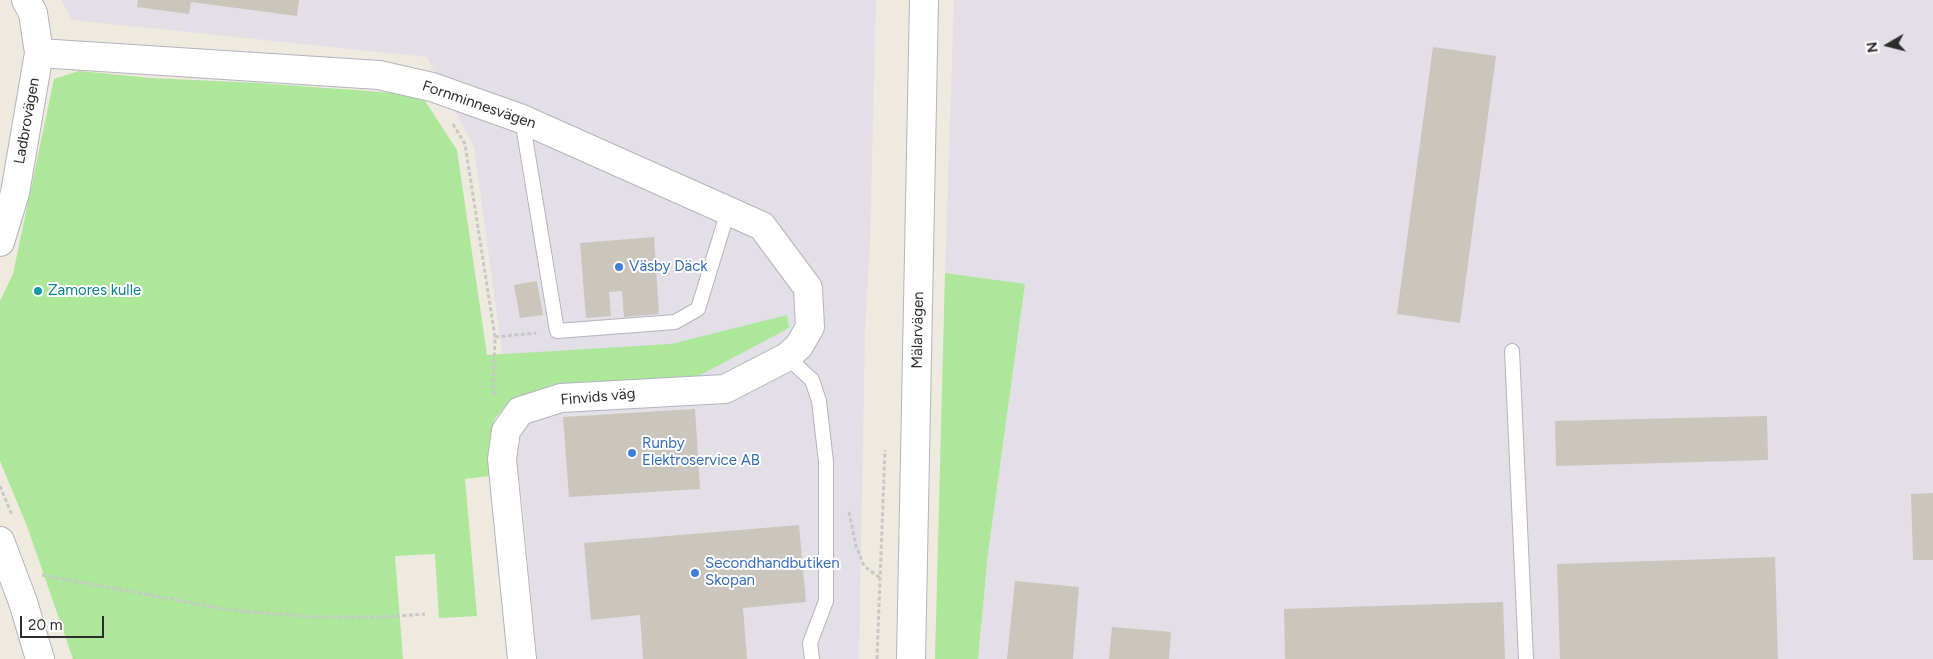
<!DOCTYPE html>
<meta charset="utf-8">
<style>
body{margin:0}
#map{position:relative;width:1933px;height:659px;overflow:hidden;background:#efeadf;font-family:Figtree,sans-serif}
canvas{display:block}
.north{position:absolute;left:1863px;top:20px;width:50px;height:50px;-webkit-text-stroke:4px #fff;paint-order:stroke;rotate:262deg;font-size:14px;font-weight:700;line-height:20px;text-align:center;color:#2d2d2d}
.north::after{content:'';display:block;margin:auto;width:18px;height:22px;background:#2d2d2d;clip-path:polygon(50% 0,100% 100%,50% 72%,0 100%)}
.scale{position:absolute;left:20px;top:616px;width:84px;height:22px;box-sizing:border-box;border:2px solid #2d2d2d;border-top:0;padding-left:6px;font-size:15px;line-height:18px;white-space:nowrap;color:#2d2d2d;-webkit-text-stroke:4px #fff;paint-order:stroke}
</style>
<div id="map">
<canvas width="1933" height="659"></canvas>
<div class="north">N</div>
<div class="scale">20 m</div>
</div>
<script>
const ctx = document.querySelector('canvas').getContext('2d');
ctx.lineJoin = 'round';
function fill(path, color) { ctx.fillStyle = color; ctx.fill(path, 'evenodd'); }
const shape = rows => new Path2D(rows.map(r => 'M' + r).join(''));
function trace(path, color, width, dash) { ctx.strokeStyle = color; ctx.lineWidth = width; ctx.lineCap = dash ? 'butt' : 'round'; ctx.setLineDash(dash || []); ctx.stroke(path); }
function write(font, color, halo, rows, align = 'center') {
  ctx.font = font + ' Figtree,sans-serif'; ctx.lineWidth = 4; ctx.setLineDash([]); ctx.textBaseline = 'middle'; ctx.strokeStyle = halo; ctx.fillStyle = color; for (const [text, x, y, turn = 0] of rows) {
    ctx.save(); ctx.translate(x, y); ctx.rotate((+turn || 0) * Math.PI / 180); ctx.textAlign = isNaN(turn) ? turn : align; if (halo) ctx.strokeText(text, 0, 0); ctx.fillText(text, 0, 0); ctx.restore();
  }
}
fill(shape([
 [61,0,876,0,870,243,865,332,859,659,537,659,523,506,474,147,427,57,72,20],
 [954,0,1933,0,1933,659,978,659,988,553,1025,285,945,273]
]), '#e2dfe7');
fill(shape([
 [79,71,152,78,258,83,395,93,425,101,457,150,487,355,671,344,787,315,789,328,691,380,534,391,509,401,494,420,490,476,465,479,477,616,439,618,435,554,395,556,403,659,73,659,27,526,0,461,0,301,13,274,54,79],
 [945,273,1025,284,988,553,978,659,935,659]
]), '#ace79a');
fill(shape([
 [138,0,299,0,297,16,191,2,189,14,137,7],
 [1433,47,1496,56,1460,323,1397,314],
 [654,237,659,314,624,317,622,291,609,292,611,316,586,318,580,243],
 [537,281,543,315,520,318,514,285],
 [695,409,700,489,569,497,563,417],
 [1767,416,1768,460,1556,466,1555,421],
 [1933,493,1933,560,1913,560,1911,494],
 [799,525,806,602,743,608,747,659,643,659,640,615,591,620,584,543],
 [1775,557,1778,659,1560,659,1557,564],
 [1015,581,1079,587,1073,659,1007,659],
 [1503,602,1505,659,1285,659,1284,609],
 [1112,627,1171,632,1169,659,1109,659]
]), '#cac6be');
const lane = shape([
 [522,119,557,331,675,322,698,309,728,211],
 [1512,351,1526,659],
 [787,357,812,380,819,401,826,462,826,601,810,643,812,659]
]);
const street = shape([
 [39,53,379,75,432,87,522,119,762,226,808,288,810,327,799,346,787,357,725,389,561,398,520,411,506,431,502,459,522,659],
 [0,541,23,602,40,659]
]);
const secondary = shape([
 [0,242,15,193,39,53,33,13,26,0],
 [911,659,924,0]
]);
trace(lane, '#b3b3c1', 16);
trace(street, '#b3b3c1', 30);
trace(secondary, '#b3b3c1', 30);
trace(shape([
 [453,124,465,144,495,337,493,390,495,397],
 [495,337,536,333],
 [0,486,12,515],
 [849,512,856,546,864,566,880,578],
 [42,575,230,610,314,617,385,617,425,614],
 [877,659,885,450]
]), '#c8c8c8', 3, [4, 2.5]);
trace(lane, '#fff', 14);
trace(street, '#fff', 28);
trace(secondary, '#fff', 28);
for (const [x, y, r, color] of [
 [619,267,5,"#3f7fe0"],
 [38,291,5,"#0f9aa8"],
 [632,453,5,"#3f7fe0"],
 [695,573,5,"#3f7fe0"]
]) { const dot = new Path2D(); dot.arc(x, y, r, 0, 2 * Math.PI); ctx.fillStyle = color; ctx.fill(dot); trace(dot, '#fff', 2); }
write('15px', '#2d2d2d', '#fff', [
 ["Fornminnesvägen",479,105,19],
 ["Ladbrovägen",27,121,-80],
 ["Mälarvägen",918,330,-89],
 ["Finvids väg",598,397,-5]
]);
write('15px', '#366cbe', '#fff', [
 ["Väsby Däck",629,267],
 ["Runby",642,444],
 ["Elektroservice AB",642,461],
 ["Secondhandbutiken",705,564],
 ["Skopan",705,581]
], 'left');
write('15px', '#0d838f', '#fff', [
 ["Zamores kulle",48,291]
], 'left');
</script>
